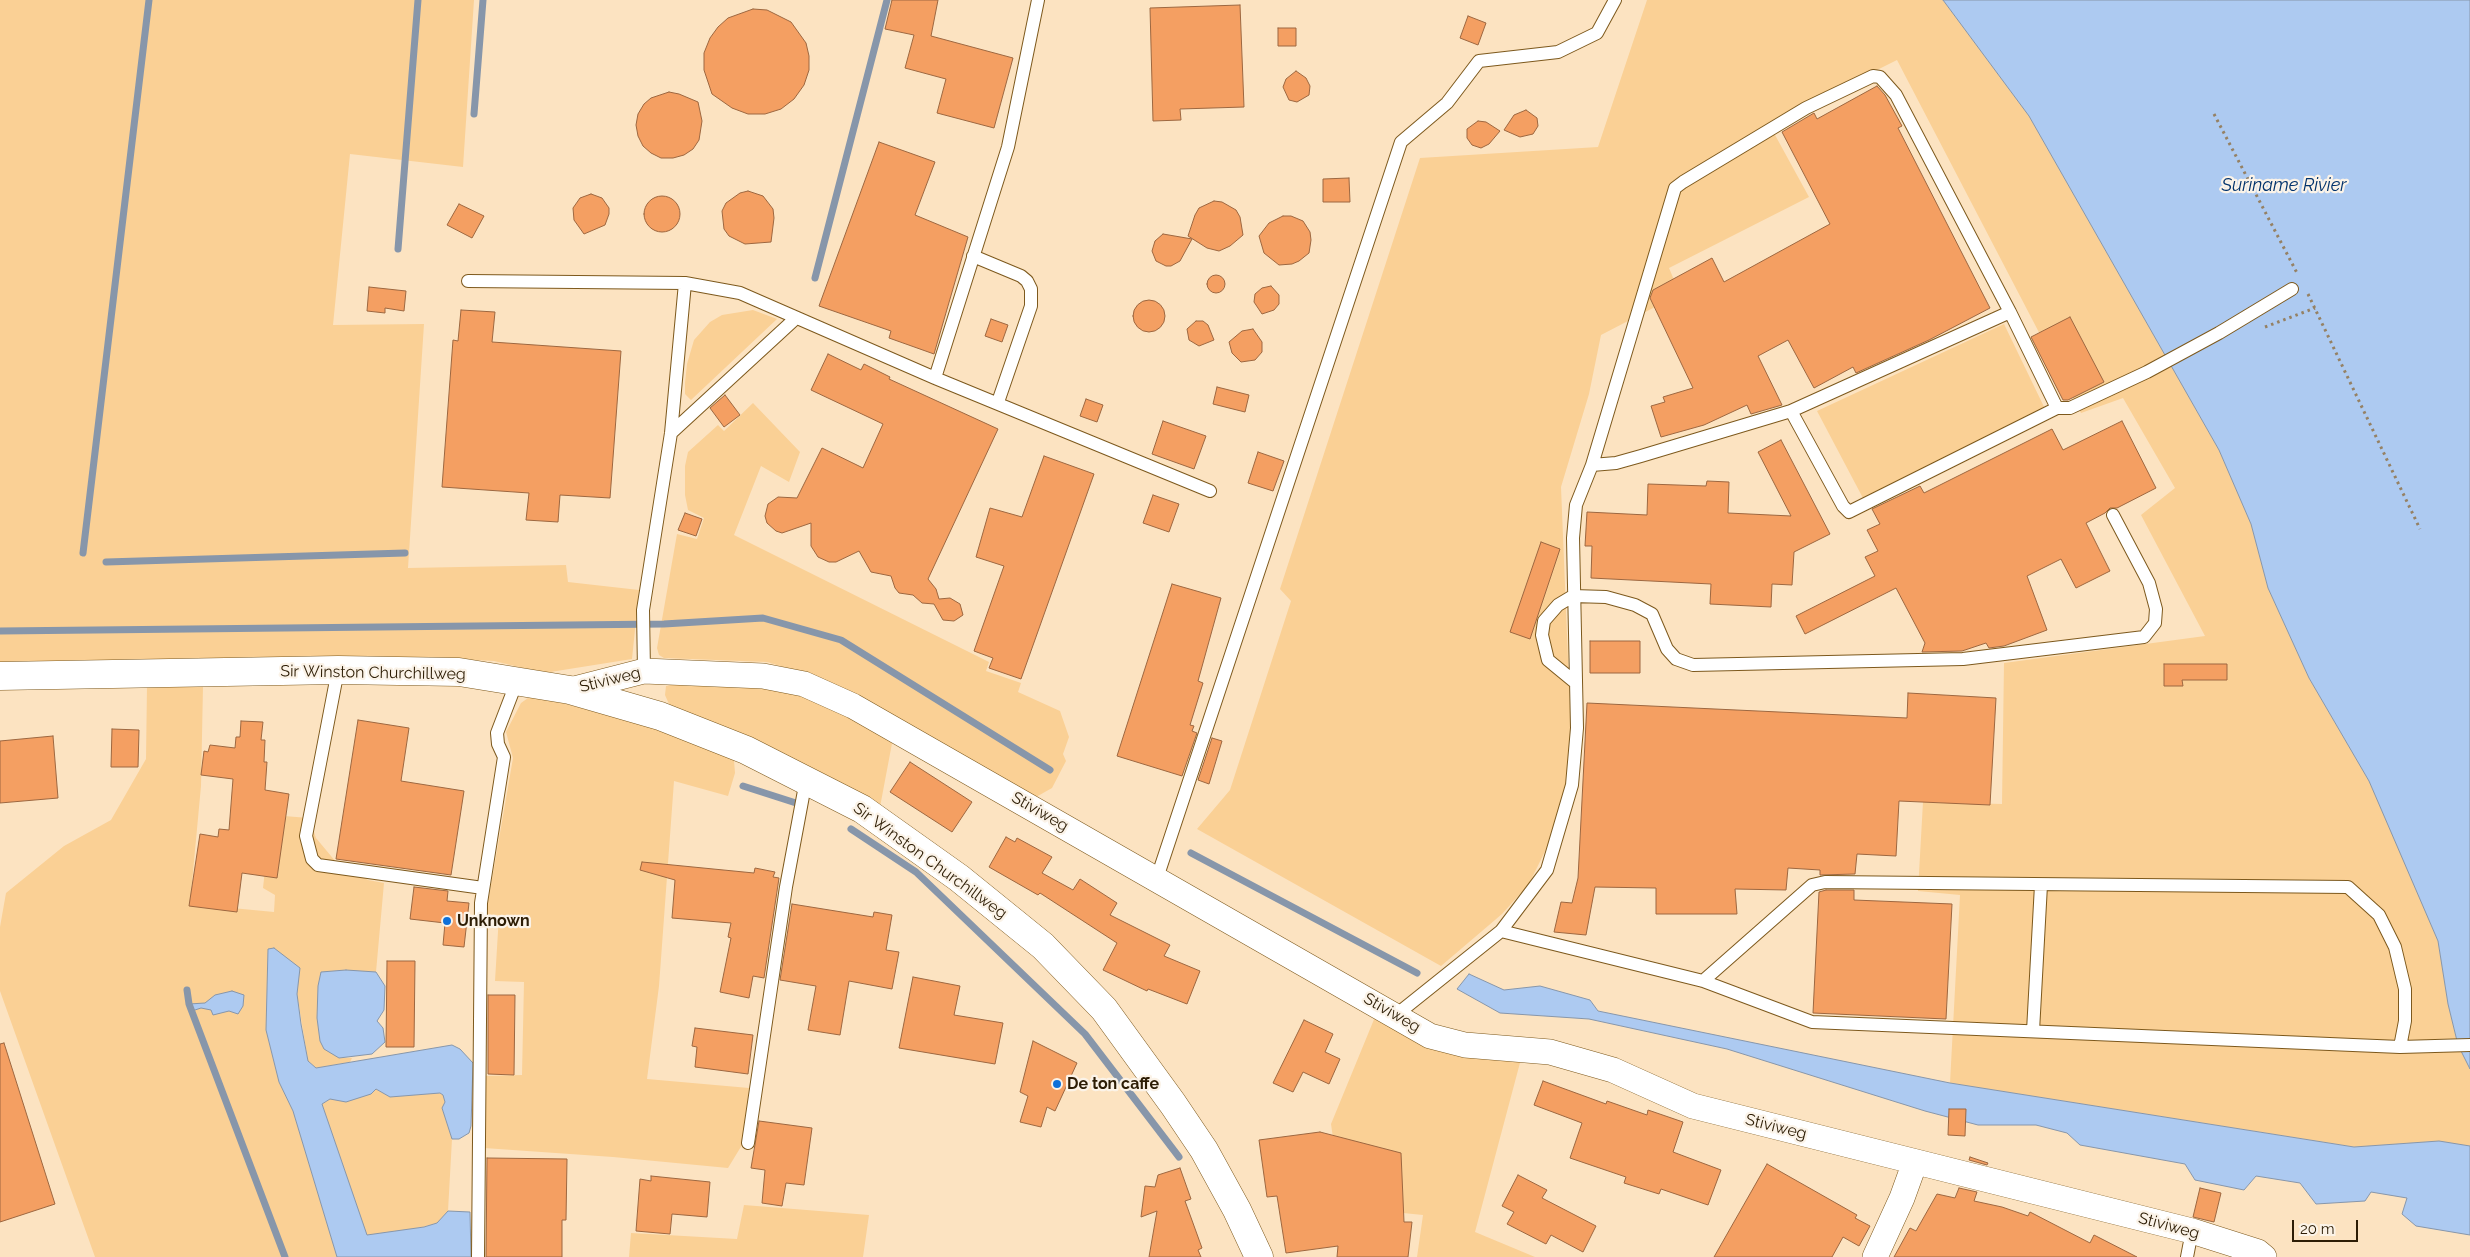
<!DOCTYPE html>
<style>
body{margin:0}
#map{position:relative;width:2470px;height:1257px;overflow:hidden;background:#fce3c1;font-family:Raleway,sans-serif}
canvas{display:block}
.scale{position:absolute;left:2292px;top:1220px;width:66px;height:22px;box-sizing:border-box;border:2px solid #2d1d05;border-top:0;padding-left:6px;font-size:15px;line-height:18px;white-space:nowrap;color:#2d1d05;-webkit-text-stroke:4px #fbf3e8;paint-order:stroke}
</style>
<div id="map">
<canvas width="2470" height="1257"></canvas>
<div class="scale">20 m</div>
</div>
<script>
const ctx = document.querySelector('canvas').getContext('2d');
ctx.lineJoin = 'round';
function fill(path, color) { ctx.fillStyle = color; ctx.fill(path, 'evenodd'); }
const shape = rows => new Path2D(rows.map(r => 'M' + r).join(''));
function trace(path, color, width, dash) { ctx.strokeStyle = color; ctx.lineWidth = width; ctx.lineCap = dash ? 'butt' : 'round'; ctx.setLineDash(dash || []); ctx.stroke(path); }
function write(font, color, halo, rows, align = 'center') {
  ctx.font = font + ' Raleway,sans-serif'; ctx.lineWidth = 4.5; ctx.setLineDash([]); ctx.textBaseline = 'middle'; ctx.strokeStyle = halo; ctx.fillStyle = color; for (const [text, x, y, turn = 0] of rows) {
    ctx.save(); ctx.translate(x, y); ctx.rotate((+turn || 0) * Math.PI / 180); ctx.textAlign = isNaN(turn) ? turn : align; if (halo) ctx.strokeText(text, 0, 0); ctx.fillText(text, 0, 0); ctx.restore();
  }
}
fill(shape([
 [0,0,474,0,463,167,350,154,333,325,424,324,408,568,566,565,568,582,639,590,632,659,544,673,494,661,457,659,0,663],
 [1647,0,1943,0,2029,116,2219,450,2251,524,2268,588,2309,678,2369,781,2407,867,2438,941,2448,1004,2458,1045,2470,1069,2470,1146,2439,1141,2355,1147,1950,1083,1960,895,1918,891,1923,802,2002,804,2004,663,2205,636,2141,515,2175,488,2123,398,2081,413,1897,60,1769,124,1809,197,1669,268,1680,294,1601,335,1589,394,1561,487,1571,733,1565,790,1550,841,1529,884,1502,914,1441,966,1197,829,1230,790,1291,601,1280,589,1420,158,1598,147],
 [753,310,777,319,691,400,685,394,685,383,687,364,694,340,710,322,722,315],
 [2004,324,2046,411,1864,500,1817,411],
 [753,403,800,452,789,482,761,466,734,535,989,662,986,671,1021,683,1018,692,1060,711,1069,737,1063,754,1066,761,1052,788,1036,797,800,672,767,662,664,658,659,655,657,648,677,534,697,539,704,518,688,510,685,495,685,466,688,452,718,425,724,431],
 [691,680,792,691,893,738,880,807,678,710,669,704,665,695,666,686],
 [147,686,203,686,201,786,190,904,274,912,275,895,263,888,271,815,309,818,316,838,336,862,368,880,384,883,376,972,322,972,318,986,317,1018,320,1041,339,1058,352,1058,350,1062,316,1068,308,1061,297,994,299,968,268,949,266,1030,279,1082,293,1111,337,1257,95,1257,0,991,0,927,6,893,64,846,111,820,146,759],
 [528,698,537,698,562,703,648,726,734,760,735,773,728,796,674,781,659,986,647,1079,749,1088,742,1145,728,1168,613,1157,484,1148,484,1076,522,1075,524,982,495,981,499,915,486,914,513,758,506,732,521,703],
 [1375,1017,1521,1059,1475,1232,1535,1257,1417,1257,1423,1215,1343,1207,1331,1124],
 [376,1089,390,1097,439,1093,443,1095,445,1102,442,1108,452,1139,448,1211,437,1223,423,1227,367,1236,322,1104,330,1099],
 [744,1205,869,1215,863,1257,629,1257,631,1233,737,1239]
]), '#fad095');
const water = shape([
 [1943,0,2470,0,2470,1069,2458,1045,2448,1004,2438,941,2369,781,2309,678,2268,588,2251,524,2219,450,2029,116,1943,0],
 [274,948,300,968,297,994,301,1024,308,1061,316,1068,452,1045,460,1049,473,1063,471,1126,469,1133,459,1139,452,1139,442,1108,445,1102,443,1095,440,1093,390,1097,376,1089,371,1094,346,1102,330,1099,322,1104,367,1235,424,1227,437,1223,448,1211,470,1212,471,1257,337,1257,293,1111,279,1082,266,1030,268,949,274,948],
 [346,970,376,972,385,986,384,1010,377,1021,383,1028,385,1042,372,1054,339,1058,324,1049,320,1041,317,1018,318,986,321,972,346,970],
 [1469,974,1504,990,1540,986,1590,1000,1598,1011,1950,1083,2354,1147,2439,1141,2470,1146,2470,1235,2416,1226,2402,1214,2407,1198,2371,1192,2365,1201,2316,1204,2300,1183,2256,1176,2244,1190,2195,1180,2185,1164,2080,1145,2067,1133,2036,1125,1978,1125,1925,1111,1727,1049,1589,1019,1500,1013,1457,989,1469,974],
 [232,991,244,995,243,1006,238,1014,229,1011,213,1015,211,1010,201,1008,192,1011,189,1004,205,1003,215,995,232,991]
]);
fill(water, '#adcaf1');
trace(water, '#8796aa', 1);
trace(shape([
 [474,114,483,0],
 [398,249,418,0],
 [815,278,887,0],
 [83,553,149,0],
 [106,562,405,553],
 [0,631,664,624,763,618,841,640,1050,770],
 [743,786,796,803],
 [851,829,916,872,1085,1034,1179,1157],
 [1191,853,1417,973],
 [187,990,189,1004,285,1257]
]), '#8796aa', 7);
const building = shape([
 [892,0,938,0,931,36,1013,58,994,128,937,113,946,79,905,68,914,35,885,29,892,0],
 [1240,5,1244,107,1180,109,1181,120,1153,121,1150,8,1240,5],
 [753,9,767,10,791,22,806,43,809,56,809,70,804,85,794,99,781,109,765,114,748,114,732,108,712,94,704,70,704,53,710,38,718,27,728,18,753,9],
 [1468,16,1486,23,1478,45,1460,38,1468,16],
 [1278,28,1296,28,1296,46,1278,46,1278,28],
 [1296,71,1306,78,1310,86,1309,95,1297,102,1289,100,1283,87,1286,79,1296,71],
 [1877,86,1885,95,1902,126,1898,128,1990,308,1929,340,1856,373,1853,367,1814,388,1788,340,1758,356,1782,405,1751,414,1747,405,1704,425,1661,437,1651,406,1665,402,1663,397,1693,388,1650,298,1653,290,1712,258,1724,282,1830,224,1782,132,1814,113,1817,119,1877,86],
 [669,92,679,94,698,102,702,121,699,140,693,149,684,155,673,158,661,158,651,153,643,146,638,136,636,125,638,114,644,104,651,98,669,92],
 [1526,110,1537,118,1538,126,1533,134,1520,137,1504,130,1514,115,1526,110],
 [1478,121,1486,122,1500,131,1489,144,1481,148,1472,145,1467,138,1467,129,1478,121],
 [879,142,935,162,915,215,968,237,934,354,889,338,891,331,819,306,879,142],
 [1349,178,1350,202,1323,202,1323,179,1349,178],
 [748,191,763,196,773,209,774,218,771,242,745,244,729,236,724,229,722,211,726,203,740,193,748,191],
 [591,194,602,198,609,208,609,214,605,225,584,234,574,220,573,208,580,198,591,194],
 '644 214a18 18 0 1 1 36 0a18 18 0 1 1-36 0Z',
 [1214,201,1222,202,1236,210,1240,217,1243,235,1230,246,1219,251,1207,248,1188,236,1195,215,1199,208,1214,201],
 [459,204,484,216,472,238,447,225,459,204],
 [1283,216,1291,216,1303,221,1310,232,1311,240,1309,253,1299,261,1292,264,1279,265,1264,253,1259,236,1269,223,1283,216],
 [1163,234,1192,239,1180,261,1171,266,1166,266,1156,261,1152,251,1155,241,1163,234],
 '1207 284a9 9 0 1 1 18 0a9 9 0 1 1-18 0Z',
 [1271,286,1279,295,1279,304,1274,310,1262,314,1254,302,1255,294,1262,288,1271,286],
 [369,287,406,291,404,311,385,308,385,313,367,311,369,287],
 '1133 316a16 16 0 1 1 32 0a16 16 0 1 1-32 0Z',
 [461,310,495,312,492,342,621,351,610,498,560,495,558,522,526,520,529,493,442,487,453,340,458,341,461,310],
 [2070,317,2104,382,2068,400,2063,400,2031,337,2070,317],
 [991,319,1008,325,1002,342,985,336,991,319],
 [1196,321,1203,321,1208,325,1214,340,1199,346,1189,340,1187,329,1196,321],
 [1253,329,1262,342,1262,352,1255,360,1241,362,1232,353,1229,342,1242,331,1253,329],
 [828,354,861,370,864,364,890,377,889,379,998,429,928,579,936,589,939,599,950,598,960,604,963,615,954,621,943,620,934,604,922,603,913,595,899,593,895,588,891,576,871,572,859,551,836,562,829,562,818,557,811,546,811,523,782,533,776,531,767,523,765,516,768,504,778,497,797,498,822,448,863,468,883,424,811,390,828,354],
 [1217,387,1249,395,1245,412,1213,404,1217,387],
 [725,395,740,415,724,427,710,408,725,395],
 [1086,399,1103,405,1097,422,1080,416,1086,399],
 [1163,421,1206,436,1194,469,1152,454,1163,421],
 [2122,421,2156,488,2117,508,2110,508,2105,513,2086,523,2110,571,2076,588,2061,559,2027,576,2047,630,2004,646,1989,648,1986,643,1962,651,1922,652,1925,643,1896,588,1805,634,1796,616,1875,576,1865,557,1878,551,1867,530,1880,524,1872,509,1920,486,1924,493,2052,429,2063,450,2122,421],
 [1781,440,1830,534,1794,552,1792,585,1772,584,1771,607,1710,604,1711,584,1591,578,1592,546,1585,546,1587,512,1647,515,1648,484,1706,486,1707,481,1729,482,1728,513,1791,516,1758,452,1781,440],
 [1258,452,1284,461,1273,491,1248,483,1258,452],
 [1044,456,1094,474,1021,679,989,668,993,658,974,651,1004,566,976,557,990,508,1022,517,1044,456],
 [1153,495,1179,504,1169,532,1143,523,1153,495],
 [685,513,702,519,696,536,678,530,685,513],
 [1541,542,1560,549,1530,639,1510,632,1541,542],
 [1172,584,1221,598,1198,681,1203,683,1190,725,1194,726,1192,731,1197,733,1182,776,1117,756,1172,584],
 [1590,641,1640,641,1640,673,1590,673,1590,641],
 [2164,664,2227,664,2227,680,2182,680,2183,686,2164,686,2164,664],
 [1908,693,1996,698,1990,805,1899,801,1896,856,1857,854,1855,874,1820,875,1820,870,1788,868,1786,890,1735,889,1737,914,1656,914,1656,888,1595,887,1586,935,1554,932,1561,902,1572,903,1578,878,1587,703,1907,718,1908,693],
 [358,720,409,728,401,781,464,791,451,875,336,859,358,720],
 [241,721,263,722,261,740,265,740,264,762,267,762,265,790,289,794,277,878,242,873,237,912,189,906,200,834,218,837,219,829,229,830,233,779,201,775,204,751,208,752,210,745,235,748,236,737,240,737,241,721],
 [112,729,139,730,138,767,111,767,112,729],
 [53,736,58,798,0,803,0,741,53,736],
 [1212,738,1222,741,1209,784,1198,780,1212,738],
 [910,762,972,802,952,832,890,792,910,762],
 [1006,837,1015,842,1017,838,1052,857,1042,873,1073,890,1080,879,1117,903,1110,915,1170,945,1164,956,1200,971,1187,1004,1148,989,1147,991,1103,970,1117,943,1040,893,1038,895,989,867,1006,837],
 [642,862,754,873,755,868,775,872,773,877,779,878,764,978,753,976,749,998,720,992,731,938,728,937,731,923,672,918,675,880,640,870,642,862],
 [414,887,448,891,447,901,469,903,464,947,443,945,445,923,410,919,414,887],
 [1826,890,1854,890,1854,900,1952,904,1946,1019,1813,1013,1819,892,1826,890],
 [792,904,873,917,874,912,892,915,886,950,899,952,892,989,849,981,840,1035,808,1030,816,986,780,980,792,904],
 [387,961,415,961,414,1047,386,1047,387,961],
 [913,977,960,986,954,1015,1003,1023,995,1064,899,1048,913,977],
 [488,995,515,995,514,1075,488,1074,488,995],
 [1304,1020,1333,1034,1325,1052,1340,1059,1329,1084,1303,1072,1293,1092,1273,1083,1304,1020],
 [695,1028,753,1035,748,1074,695,1067,697,1047,692,1046,695,1028],
 [1033,1041,1077,1063,1055,1111,1047,1107,1041,1127,1020,1122,1028,1096,1020,1092,1033,1041],
 [4,1043,55,1204,0,1222,0,1044,4,1043],
 [1543,1081,1606,1104,1607,1101,1647,1115,1648,1110,1683,1122,1673,1152,1721,1170,1708,1205,1661,1189,1659,1194,1624,1183,1626,1177,1570,1158,1582,1123,1534,1105,1543,1081],
 [1949,1109,1966,1109,1965,1136,1948,1135,1949,1109],
 [759,1121,812,1128,804,1185,786,1183,782,1206,762,1203,765,1170,751,1168,759,1121],
 [1320,1132,1401,1153,1404,1222,1412,1222,1408,1257,1337,1257,1338,1246,1286,1253,1277,1196,1267,1197,1259,1140,1320,1132],
 [1970,1157,1988,1163,1987,1165,1969,1160,1970,1157],
 [487,1158,567,1159,566,1220,562,1220,562,1257,486,1257,487,1158],
 [1767,1164,1857,1215,1855,1218,1870,1226,1859,1246,1843,1237,1832,1257,1714,1257,1767,1164],
 [1180,1168,1191,1199,1185,1201,1202,1248,1198,1250,1201,1257,1149,1257,1157,1211,1141,1217,1145,1186,1155,1187,1158,1175,1180,1168],
 [1518,1175,1547,1190,1542,1198,1596,1226,1583,1252,1551,1235,1546,1244,1507,1224,1514,1212,1502,1206,1518,1175],
 [651,1176,710,1182,707,1217,672,1214,670,1234,636,1231,640,1179,651,1181,651,1176],
 [1959,1188,1977,1192,1974,1201,2002,1207,2028,1216,2030,1212,2090,1243,2094,1235,2137,1257,1894,1257,1910,1228,1916,1231,1937,1194,1955,1198,1959,1188],
 [2200,1188,2221,1193,2214,1222,2193,1217,2200,1188]
]);
fill(building, '#f49f62');
trace(building, '#9d6740', 1);
const service = shape([
 [973,256,1021,276,1027,281,1031,289,1031,306,998,402],
 [468,281,685,283,740,293,935,378,1210,491],
 [935,378,1008,147,1038,0],
 [1791,411,2010,312,2057,408],
 [671,433,796,318],
 [1592,465,1675,188,1683,182,1806,108,1873,76,1880,77,1896,95,2010,312],
 [338,670,306,836,312,859,318,865,483,888],
 [644,671,643,610,671,433,685,283],
 [1576,683,1548,660,1542,635,1544,621,1558,605,1573,596,1606,597,1635,605,1652,614,1667,649,1676,659,1693,665,1963,659,2144,637,2155,623,2156,609,2149,583,2113,515],
 [1156,881,1401,142,1447,103,1479,61,1558,52,1597,33,1615,0],
 [1501,931,1703,981,1812,1022,2400,1047,2470,1045],
 [1703,981,1812,885,1825,882,2348,887,2379,915,2395,947,2405,989,2405,1021,2400,1047],
 [1396,1015,1501,931,1547,870,1572,785,1577,728,1573,538,1576,505,1592,465,1616,463,1641,456,1791,411,1843,506,1849,512,2057,408,2070,408,2147,372,2219,333,2292,289],
 [2033,1031,2041,885],
 [748,1143,786,887,806,780],
 [478,1257,481,903,504,757,498,744,497,733,517,681],
 [2187,1257,2192,1231]
]);
const minor = shape([
 [570,690,644,671,763,676,804,684,853,706,1430,1036,1465,1045,1550,1052,1613,1070,1693,1106,2192,1231,2258,1252,2264,1257],
 [1875,1257,1902,1198,1915,1162]
]);
const tertiary = shape([
 [0,676,338,670,459,672,570,690,660,716,746,750,862,809,959,878,1043,946,1104,1009,1173,1104,1204,1150,1237,1210,1259,1257]
]);
trace(service, '#7d591d', 14);
trace(minor, '#7d591d', 26);
trace(tertiary, '#7d591d', 29);
trace(shape([
 [2214,114,2297,273],
 [2308,294,2420,529],
 [2265,327,2315,308]
]), '#958164', 3, [2.5, 4]);
trace(service, '#fff', 12);
trace(minor, '#fff', 25);
trace(tertiary, '#fff', 28);
for (const [x, y, r, color] of [
 [447,921,5,"#0e70d9"],
 [1057,1084,5,"#0e70d9"]
]) { const dot = new Path2D(); dot.arc(x, y, r, 0, 2 * Math.PI); ctx.fillStyle = color; ctx.fill(dot); trace(dot, '#fbf3e8', 2); }
write('16px', '#2d1d05', '#fbf3e8', [
 ["Sir Winston Churchillweg",373,673,1],
 ["Stiviweg",610,680,-14],
 ["Stiviweg",1040,812,30],
 ["Sir Winston Churchillweg",930,861,36],
 ["Stiviweg",1392,1013,30],
 ["Stiviweg",1776,1127,14],
 ["Stiviweg",2169,1226,15]
]);
write('bold 16px', '#2d1d05', '#fbf3e8', [
 ["Unknown",457,921],
 ["De ton caffe",1067,1084]
], 'left');
write('italic 18px', '#00326c', '#fbf3e8', [
 ["Suriname Rivier",2284,186]
]);
</script>
